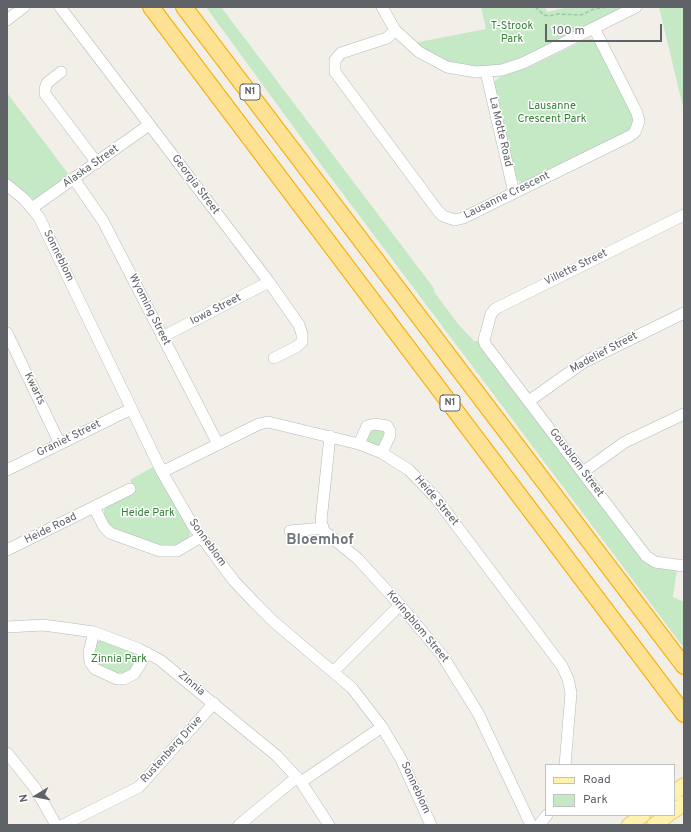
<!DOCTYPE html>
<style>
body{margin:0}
#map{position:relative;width:691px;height:832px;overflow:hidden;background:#f1efe8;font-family:Overpass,sans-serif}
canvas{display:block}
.frame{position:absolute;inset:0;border:8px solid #5f6368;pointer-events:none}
.legend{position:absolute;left:545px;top:764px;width:130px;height:52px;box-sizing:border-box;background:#fff;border:1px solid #bfc1c3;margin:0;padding:5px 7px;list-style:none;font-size:12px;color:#5f6368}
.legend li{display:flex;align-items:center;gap:8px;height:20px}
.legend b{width:20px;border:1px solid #bfc1c3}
.north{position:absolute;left:16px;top:776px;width:40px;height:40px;-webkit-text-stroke:3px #fff;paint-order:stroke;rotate:260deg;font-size:11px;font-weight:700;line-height:16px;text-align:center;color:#5f6368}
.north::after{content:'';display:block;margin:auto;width:14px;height:18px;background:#5f6368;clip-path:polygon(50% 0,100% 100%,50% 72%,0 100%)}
.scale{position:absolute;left:545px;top:24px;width:117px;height:18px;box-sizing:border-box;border:2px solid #5f6368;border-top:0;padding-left:5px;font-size:12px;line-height:14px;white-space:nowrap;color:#5f6368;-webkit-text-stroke:3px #fff;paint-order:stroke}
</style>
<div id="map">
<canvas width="691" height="832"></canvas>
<div class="frame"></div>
<ul class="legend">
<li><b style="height:5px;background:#fff2af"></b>Road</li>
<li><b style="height:11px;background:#c5e8c5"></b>Park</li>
</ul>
<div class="north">N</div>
<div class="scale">100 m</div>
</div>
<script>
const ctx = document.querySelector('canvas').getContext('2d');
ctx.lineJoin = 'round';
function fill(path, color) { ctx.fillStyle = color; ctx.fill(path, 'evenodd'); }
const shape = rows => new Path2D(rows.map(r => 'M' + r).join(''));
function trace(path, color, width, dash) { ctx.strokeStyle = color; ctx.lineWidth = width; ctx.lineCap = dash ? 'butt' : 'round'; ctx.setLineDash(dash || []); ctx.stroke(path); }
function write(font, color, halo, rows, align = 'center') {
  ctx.font = font + ' Overpass,sans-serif'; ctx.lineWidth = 3; ctx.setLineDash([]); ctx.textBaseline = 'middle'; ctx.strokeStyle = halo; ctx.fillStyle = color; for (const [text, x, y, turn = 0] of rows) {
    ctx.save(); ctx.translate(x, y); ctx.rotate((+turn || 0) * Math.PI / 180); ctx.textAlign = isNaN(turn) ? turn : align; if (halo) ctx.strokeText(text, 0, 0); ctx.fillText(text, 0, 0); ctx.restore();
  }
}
fill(shape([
 [206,7,221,7,433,287,435,293,458,324,474,341,481,341,642,558,677,569,673,597,684,602,684,648,319,162],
 [481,7,545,7,547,12,569,7,627,7,529,56,499,66,479,67,459,65,441,60,414,43,486,29],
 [659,7,681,7,684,10,684,111],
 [591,39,596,42,634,118,630,131,523,183,520,182,515,178,494,83,495,81,501,76,527,68,585,40],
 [7,93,70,176,35,201,7,180],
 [372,429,384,430,386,433,378,446,368,442,367,438],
 [153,467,189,528,190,535,184,544,168,548,109,527,104,516,104,510,108,505,135,491,130,480],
 [100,640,137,653,139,658,133,670,122,675,97,666,93,656,96,643]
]), '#c5e8c5');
const minor = shape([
 [60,7,269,282,299,325,302,334,302,342,296,347,274,358],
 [382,7,395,30,419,52,447,67,476,72,502,70,523,63,636,7],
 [7,20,24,7],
 [395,30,387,38,341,53,335,60,335,72,438,211,443,216,455,220,463,218,630,136,635,132,639,121,637,113,594,28],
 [61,72,47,83,45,89,45,94,97,163],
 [486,72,514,193],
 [74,179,103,221,218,444],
 [7,185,24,199,39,217,162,472,193,526,234,581,254,602,274,622,352,688,382,727,401,759,431,825],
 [32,208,149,125],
 [684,215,495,309,491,314,484,340,485,344,646,556,655,562,684,566],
 [7,333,60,444],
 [162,337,269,282],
 [529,401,584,362,684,313],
 [330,436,321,521,324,531,358,559,400,605,442,655,478,713,531,825],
 [359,444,367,426,375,424,387,426,390,431,390,435,382,453],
 [7,470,131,409],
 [162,472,259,424,268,422,359,444,382,453,409,470,435,497,562,666,568,679,571,693,565,765],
 [583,472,625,442,684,414],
 [94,507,104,527,110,533,160,551,177,551,201,537],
 [290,531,323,528],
 [7,550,130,489],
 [7,627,43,625,94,632,139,649,160,660,277,756,301,782,329,825],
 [94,632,89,652,90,662,95,669,117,679,124,679,134,674,147,653],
 [334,671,400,605],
 [7,753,35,788,56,825],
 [301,782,382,727],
 [63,825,139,787,214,703],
 [239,825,297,777],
 [539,825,547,815]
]);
const major = shape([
 [674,793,684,785],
 [674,811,684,803],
 [629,825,643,815],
 [654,825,668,815]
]);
const highway = shape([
 [151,7,684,714],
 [184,7,684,666]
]);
trace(minor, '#b5b8bc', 12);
trace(major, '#f2c960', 16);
trace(highway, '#f9ab00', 18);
trace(shape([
 [535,7,544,15,549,16,558,14,581,15,594,9,608,7]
]), '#9cc7a9', 1.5, [4, 2]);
trace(minor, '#fff', 11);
trace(major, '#fff2af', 14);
trace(highway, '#fde293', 16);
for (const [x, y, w] of [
 [250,92,20],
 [450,403,20]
]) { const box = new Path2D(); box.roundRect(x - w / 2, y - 8, w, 16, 3); ctx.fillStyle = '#fff'; ctx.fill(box); trace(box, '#5f6368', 1); }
write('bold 10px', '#5f6368', null, [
 ["N1",250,92],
 ["N1",450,403]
]);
write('11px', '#348238', '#fff', [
 ["T-Strook",512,27],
 ["Park",512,40],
 ["Lausanne",552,107],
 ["Crescent Park",552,120],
 ["Heide Park",148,514],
 ["Zinnia Park",119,660]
]);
write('11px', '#5f6368', '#fff', [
 ["La Motte Road",500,132,77],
 ["Alaska Street",91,167,-35],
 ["Georgia Street",195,185,53],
 ["Lausanne Crescent",507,196,-26],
 ["Sonneblom",58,256,64],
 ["Villette Street",576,268,-26],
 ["Wyoming Street",149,310,63],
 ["Iowa Street",216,310,-27],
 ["Madelief Street",604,353,-28],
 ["Kwarts",34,389,64],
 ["Graniet Street",69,439,-26],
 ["Gousblom Street",576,463,53],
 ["Heide Street",436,501,50],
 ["Heide Road",51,529,-26],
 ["Sonneblom",207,543,54],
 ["Koringblom Street",417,627,50],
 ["Zinnia",191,684,40],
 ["Rustenberg Drive",172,750,-48],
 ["Sonneblom",415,788,65]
]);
write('bold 15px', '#70757a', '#fff', [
 ["Bloemhof",320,541]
]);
</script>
